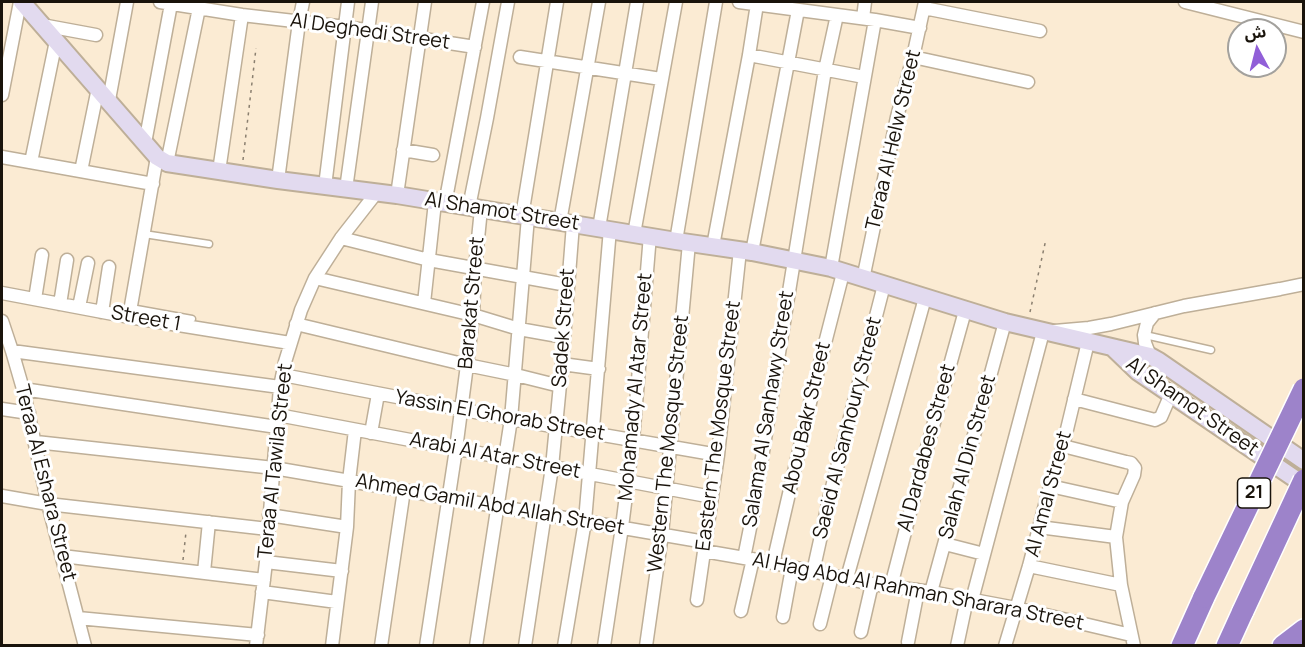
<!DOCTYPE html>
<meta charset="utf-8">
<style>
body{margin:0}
#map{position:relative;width:1305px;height:647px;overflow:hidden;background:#fbebd3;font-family:Manrope,"Noto Sans Arabic",sans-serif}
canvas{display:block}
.frame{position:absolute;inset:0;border:3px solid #19130b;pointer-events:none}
.north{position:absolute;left:1227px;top:18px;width:60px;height:60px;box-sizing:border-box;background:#fff;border:2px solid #a3a19d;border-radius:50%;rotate:353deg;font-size:16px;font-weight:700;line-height:24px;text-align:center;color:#19130b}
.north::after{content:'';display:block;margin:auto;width:21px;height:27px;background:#915fd8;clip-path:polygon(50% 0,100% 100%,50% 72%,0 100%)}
</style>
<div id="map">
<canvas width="1305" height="647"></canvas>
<div class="frame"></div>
<div class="north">ش</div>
</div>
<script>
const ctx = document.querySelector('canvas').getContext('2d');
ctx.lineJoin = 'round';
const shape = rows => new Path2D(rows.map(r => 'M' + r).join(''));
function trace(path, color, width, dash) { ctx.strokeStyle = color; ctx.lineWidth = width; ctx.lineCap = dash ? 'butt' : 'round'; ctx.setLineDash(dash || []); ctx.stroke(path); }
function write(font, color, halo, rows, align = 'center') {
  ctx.font = font + ' Manrope,sans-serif'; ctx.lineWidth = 6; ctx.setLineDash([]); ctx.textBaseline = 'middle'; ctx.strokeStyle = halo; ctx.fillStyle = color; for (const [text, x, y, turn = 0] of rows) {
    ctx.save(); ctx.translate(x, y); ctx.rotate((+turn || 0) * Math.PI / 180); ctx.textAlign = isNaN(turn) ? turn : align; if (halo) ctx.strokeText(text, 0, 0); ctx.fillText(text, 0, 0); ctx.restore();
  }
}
const lane = shape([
 [144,234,209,244],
 [131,308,192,319],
 [1145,335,1211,350]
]);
const street = shape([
 [160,2,242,15,346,27,475,47],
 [739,2,875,20,920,28],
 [1185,2,1304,32],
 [924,8,1040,31],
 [863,18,865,2],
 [42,25,96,35],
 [749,55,864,77],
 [520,57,661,79],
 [913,57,1028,82],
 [2,95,20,2],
 [109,100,127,2],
 [145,143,171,4],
 [403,150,433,155],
 [2,157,153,184],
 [31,162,56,41],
 [167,163,199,8],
 [81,171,98,88],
 [219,171,242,15],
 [278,180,299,22,303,2],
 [325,186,348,2],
 [346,189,372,2],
 [397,195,425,2],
 [445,204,483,2],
 [469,207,487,118,508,2],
 [522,216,557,2],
 [560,222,599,2],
 [599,228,637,2],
 [634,234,676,2],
 [341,238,429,260,567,285],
 [676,241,716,2],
 [713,246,749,55,757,4],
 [752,252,798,10],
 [831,268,875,20],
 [315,278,473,315,519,329,564,337],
 [863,279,897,117,913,57,925,2],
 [2,293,129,317,290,343],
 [35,299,42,255],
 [424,303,435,202],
 [60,304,67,260],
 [79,307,88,263],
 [102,312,109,267],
 [129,317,157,157],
 [2,321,12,351,23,389,48,504,85,646],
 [296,324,467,365,516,375,560,386],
 [12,351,280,387],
 [1150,356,1145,343,1144,335,1147,323,1155,313],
 [562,364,599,369],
 [283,375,511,419,718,455],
 [23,389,277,427],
 [1074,399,1155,420,1161,417,1171,394],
 [2,409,29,413],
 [278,415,712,497],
 [371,433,378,394],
 [36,442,274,468,705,542],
 [1063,446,1126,462,1131,463,1135,468,1134,475,1122,502,1116,537,1121,585,1134,646],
 [1050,486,1122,502],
 [2,496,48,504,268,529],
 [269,515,347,527],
 [1039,527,1116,537],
 [945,544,984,554],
 [704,551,773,563,872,584,931,592,1016,608,1131,635],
 [62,556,264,580],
 [744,558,753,513,825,70,837,15],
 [266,562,342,571],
 [773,563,813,390,843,273],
 [1029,566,1121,585],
 [204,572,209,522],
 [813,572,830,495,884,285],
 [847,578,925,298],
 [891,586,925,455,965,311],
 [262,592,337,602],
 [931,592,1005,322],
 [697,600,718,455,740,250],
 [972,600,1043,332,1089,328,1111,324,1184,306,1280,289,1304,284],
 [741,611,753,559],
 [783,617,792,568],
 [78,618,258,635],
 [820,624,832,576],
 [861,632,872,584],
 [908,642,918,590],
 [256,646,266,562,280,387,285,362,301,310,315,278,341,238,377,192],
 [332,646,347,527,349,481,355,430],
 [381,646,404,490],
 [426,646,456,449,467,365,473,315,475,269,481,209],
 [476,646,511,419,528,217],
 [525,646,552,467,562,364,573,224],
 [564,646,585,521,610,229],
 [604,646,622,527,633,440,650,235],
 [646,646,662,534,689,243],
 [957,646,967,599],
 [1005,646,1029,566,1050,486,1063,446,1088,342]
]);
const secondary = shape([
 [22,2,157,157,167,163,278,180,397,195,676,241,752,252,831,268,1005,322,1150,356,1159,361,1304,461],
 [1113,348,1138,372,1304,485]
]);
const highway = shape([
 [1182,646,1204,597],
 [1227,646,1243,611],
 [1283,646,1304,630]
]);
trace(lane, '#beaf98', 9);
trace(street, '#beaf98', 15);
trace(secondary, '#beaf98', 20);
trace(highway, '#fff', 24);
trace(shape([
 [243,160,256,48],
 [1030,312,1046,239],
 [183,560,186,532]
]), '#8a7f6f', 1.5, [3, 4.5]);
trace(lane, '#fff', 6);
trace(street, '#fff', 12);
trace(secondary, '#e2daef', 16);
trace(highway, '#9d83ca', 21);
const highwayBridge = shape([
 [1204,597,1304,389],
 [1243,611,1304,480]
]);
trace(highwayBridge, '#fff', 24, []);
trace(highwayBridge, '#9d83ca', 21);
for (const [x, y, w] of [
 [1254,493,33]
]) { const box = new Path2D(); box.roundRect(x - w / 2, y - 15, w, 30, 4.5); ctx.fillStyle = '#fff'; ctx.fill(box); trace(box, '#19130b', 1.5); }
write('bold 18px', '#19130b', null, [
 ["21",1254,493]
]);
write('20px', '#19130b', '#fff', [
 ["Al Deghedi Street",370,32,8],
 ["Teraa Al Helw Street",894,140,-77],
 ["Al Shamot Street",502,212,9],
 ["Barakat Street",472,303,-85],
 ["Street 1",146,319,10],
 ["Sadek Street",564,328,-86],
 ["Mohamady Al Atar Street",636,387,-85],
 ["Al Shamot Street",1192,407,35],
 ["Salama Al Sanhawy Street",769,409,-81],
 ["Yassin El Ghorab Street",500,416,10],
 ["Abou Bakr Street",807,418,-77],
 ["Eastern The Mosque Street",719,426,-83],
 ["Saeid Al Sanhoury Street",848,428,-76],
 ["Western The Mosque Street",669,444,-84],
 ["Al Dardabes Street",927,448,-75],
 ["Arabi Al Atar Street",495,456,11],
 ["Salah Al Din Street",968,457,-75],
 ["Teraa Al Tawila Street",276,461,-84],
 ["Teraa Al Eshara Street",45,483,76],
 ["Al Amal Street",1049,494,-75],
 ["Ahmed Gamil Abd Allah Street",490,505,10],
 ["Al Hag Abd Al Rahman Sharara Street",918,592,11]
]);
</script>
